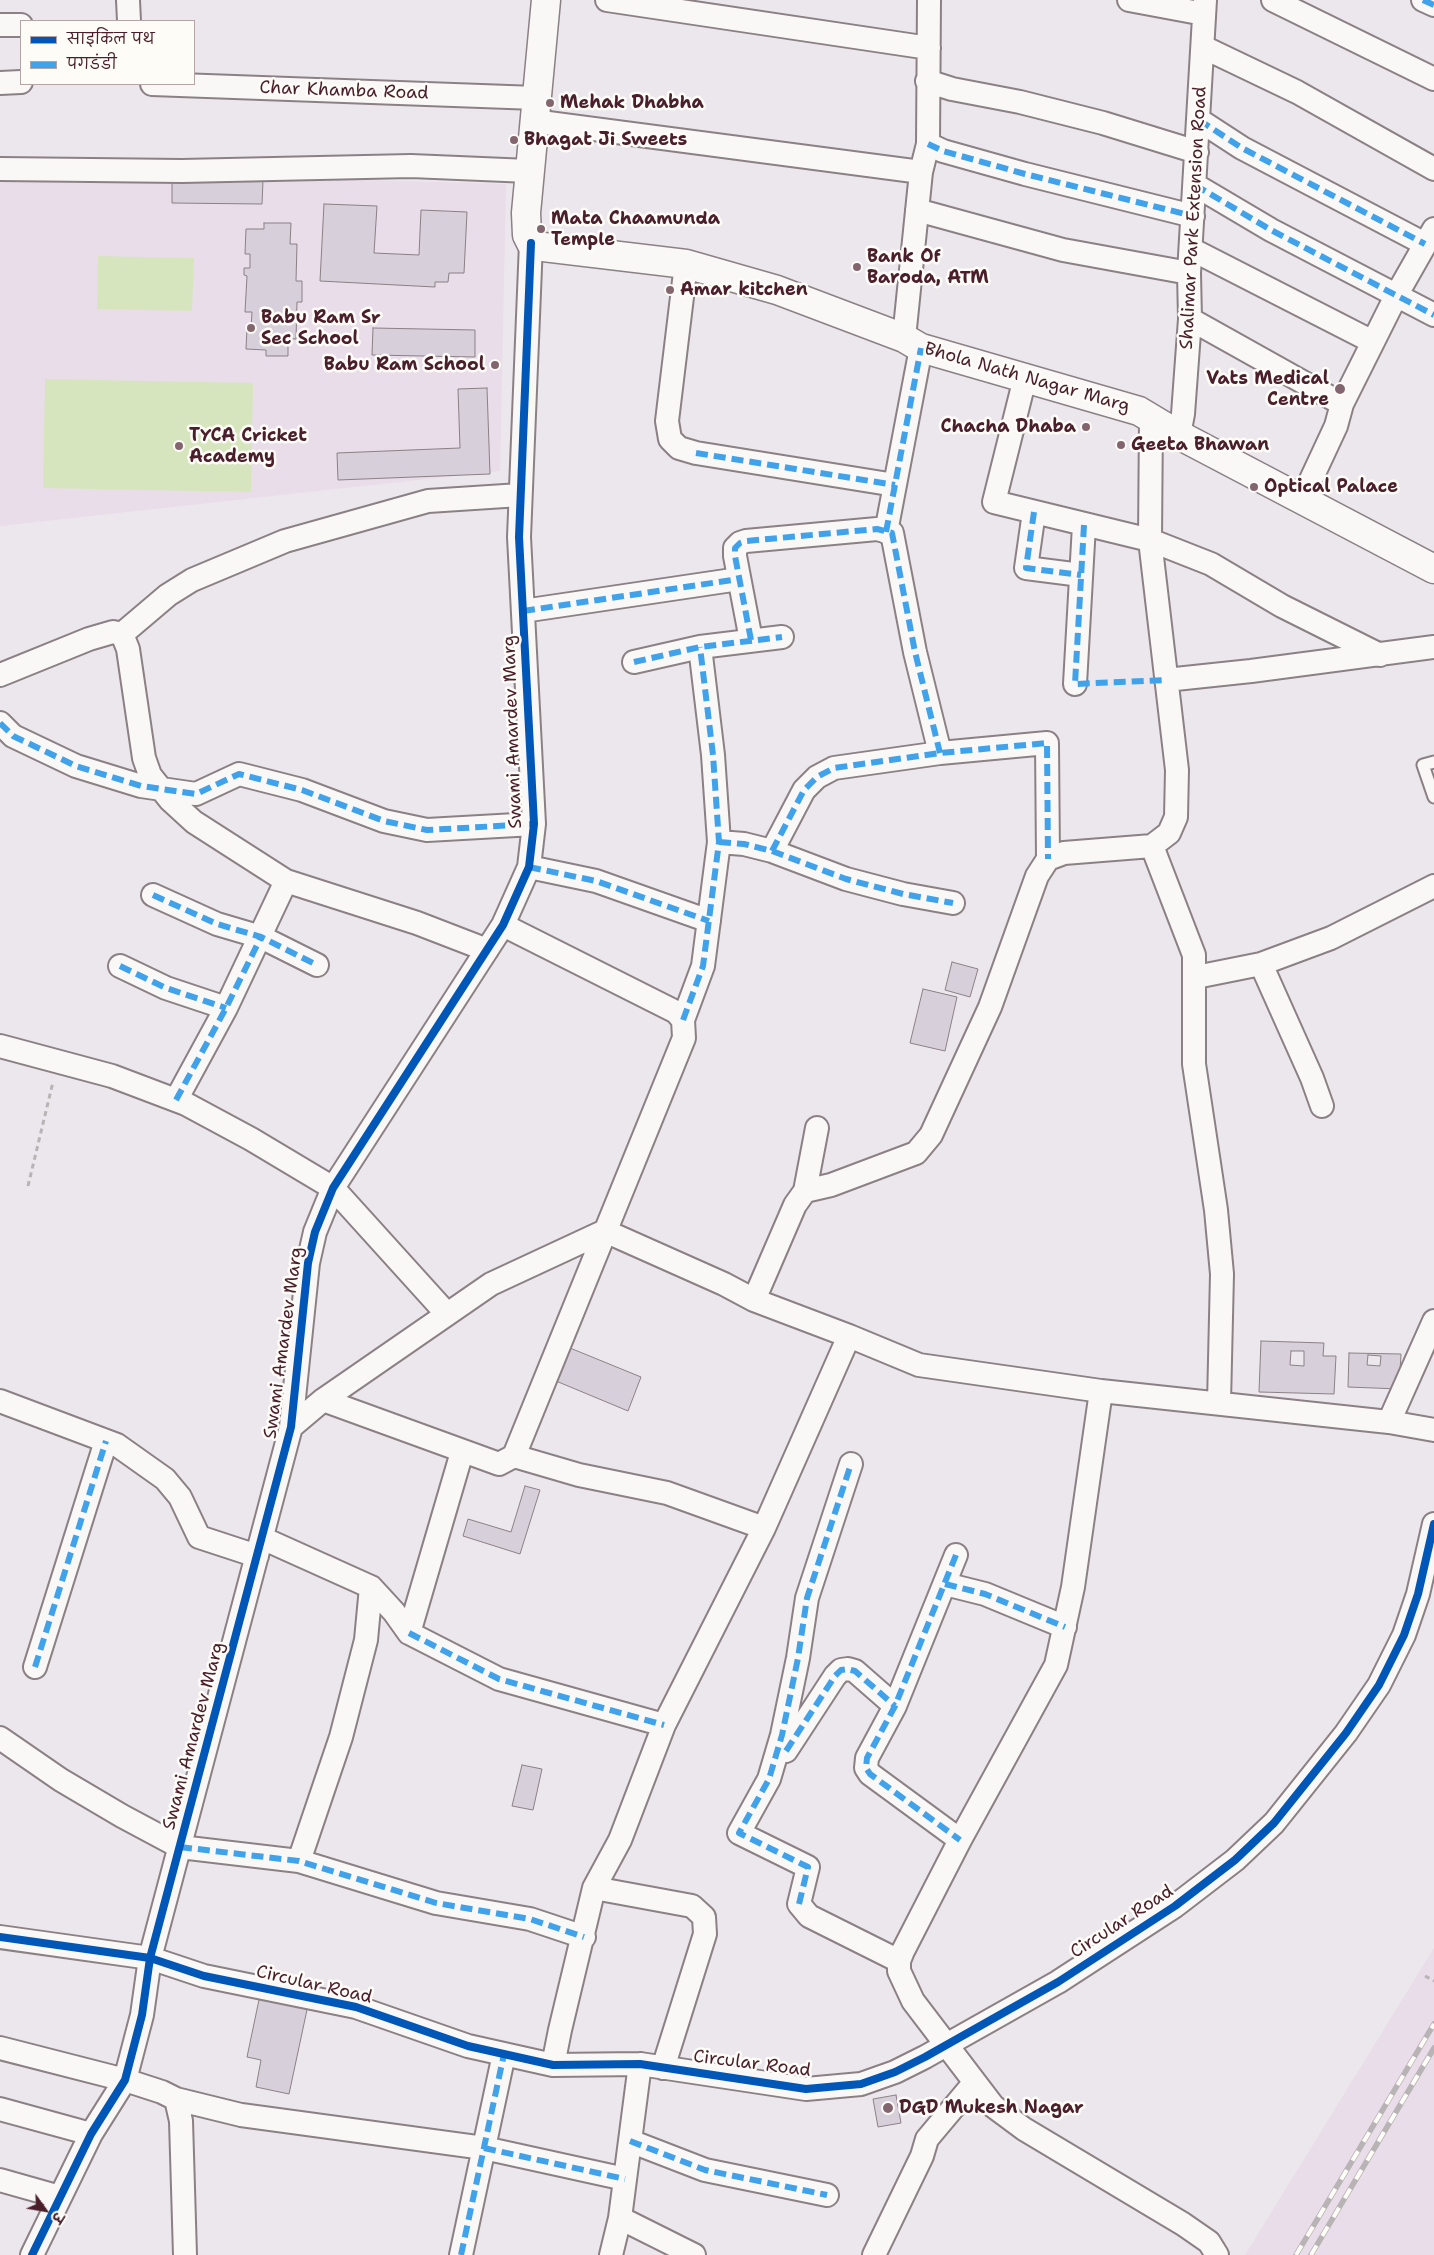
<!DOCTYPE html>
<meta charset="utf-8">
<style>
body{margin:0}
#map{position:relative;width:1434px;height:2255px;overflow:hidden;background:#ece7ec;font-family:"Shantell Sans","Playpen Sans Deva",sans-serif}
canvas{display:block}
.legend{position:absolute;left:20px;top:20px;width:175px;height:65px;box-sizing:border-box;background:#fdfcf7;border:1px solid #b5a4a5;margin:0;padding:6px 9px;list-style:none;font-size:15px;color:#4a1f2b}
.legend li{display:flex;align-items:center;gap:10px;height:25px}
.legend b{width:25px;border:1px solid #b5a4a5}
.north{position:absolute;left:20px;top:2185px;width:50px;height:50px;-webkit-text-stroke:4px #fdfcf7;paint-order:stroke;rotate:122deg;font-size:14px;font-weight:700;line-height:20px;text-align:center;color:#4a1f2b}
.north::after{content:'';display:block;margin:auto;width:18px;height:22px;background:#4a1f2b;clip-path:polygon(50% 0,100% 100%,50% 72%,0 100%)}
</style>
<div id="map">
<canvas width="1434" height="2255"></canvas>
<ul class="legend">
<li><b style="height:6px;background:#0057b8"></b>साइकिल पथ</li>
<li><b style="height:6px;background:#40a2eb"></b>पगडंडी</li>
</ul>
<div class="north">उ</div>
</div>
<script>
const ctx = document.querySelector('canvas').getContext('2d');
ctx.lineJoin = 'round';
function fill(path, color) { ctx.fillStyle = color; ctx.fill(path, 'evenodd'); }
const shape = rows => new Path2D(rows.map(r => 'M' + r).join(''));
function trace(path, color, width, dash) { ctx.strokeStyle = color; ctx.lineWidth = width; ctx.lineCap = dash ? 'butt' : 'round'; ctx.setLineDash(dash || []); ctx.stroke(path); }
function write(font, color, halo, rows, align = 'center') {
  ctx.font = font + ' "Shantell Sans",sans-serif'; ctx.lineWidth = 5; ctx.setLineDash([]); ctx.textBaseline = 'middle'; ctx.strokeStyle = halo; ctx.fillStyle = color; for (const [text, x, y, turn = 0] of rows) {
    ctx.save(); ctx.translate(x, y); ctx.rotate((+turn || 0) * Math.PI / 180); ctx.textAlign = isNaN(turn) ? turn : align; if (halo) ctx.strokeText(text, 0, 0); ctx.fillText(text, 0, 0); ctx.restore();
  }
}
fill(shape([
 [0,170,506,184,500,471,0,526],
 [1434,1948,1434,2255,1245,2255]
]), '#e8dde9');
fill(shape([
 [98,256,194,258,192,311,97,309],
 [45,379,253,383,251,492,43,488]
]), '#d7e5bf');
const building = shape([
 [172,179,263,180,262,204,172,203,172,179],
 [324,204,377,206,374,253,419,255,421,210,467,212,464,273,449,273,448,282,435,282,435,287,320,281,324,204],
 [264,223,291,223,290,244,297,244,296,281,302,281,302,302,297,302,296,339,288,339,288,356,266,356,266,350,246,349,247,328,251,329,252,312,245,312,247,276,244,275,244,268,250,268,250,254,245,254,246,229,264,229,264,223],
 [373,328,475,330,475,357,372,355,373,328],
 [487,388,490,474,338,480,337,453,460,448,458,389,487,388],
 [952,962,978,969,970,997,945,990,952,962],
 [923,989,957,997,945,1051,910,1043,923,989],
 [1261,1341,1324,1343,1323,1356,1336,1356,1334,1394,1259,1392,1261,1341],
 [1291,1351,1304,1351,1304,1366,1290,1365,1291,1351],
 [570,1348,641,1377,628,1411,556,1381,570,1348],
 [1349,1353,1401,1354,1399,1389,1348,1387,1349,1353],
 [1368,1355,1381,1356,1380,1366,1367,1365,1368,1355],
 [525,1486,540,1490,520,1554,463,1536,468,1519,511,1532,525,1486],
 [522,1765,542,1769,533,1810,512,1806,522,1765],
 [260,1995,308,2005,289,2094,256,2087,261,2060,247,2057,260,1995],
 [896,2095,901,2123,878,2127,873,2099,896,2095]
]);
fill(building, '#d7cfd9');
trace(building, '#8b8185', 1);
const service = shape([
 [1434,762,1423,765,1434,797]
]);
const minor = shape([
 [128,0,129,21],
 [607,0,929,48],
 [1129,0,1204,14],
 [1273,0,1434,79],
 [1423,0,1434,5],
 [0,25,21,25],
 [1203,47,1297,92,1434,169],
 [927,81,952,89,1020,102,1103,123,1197,152],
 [0,83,21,82],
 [152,84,536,98],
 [1199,120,1242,148,1425,244],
 [533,121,921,172],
 [928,144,943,151,1025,174,1193,216],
 [0,169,182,171,411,166,529,171],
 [1195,185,1271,230,1434,315],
 [917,210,1063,250,1189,273],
 [1191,249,1373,342],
 [686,264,667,421,670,439,679,448,696,453,895,485],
 [1190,319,1342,404],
 [904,338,921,172,928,144,929,0],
 [1025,378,994,502,1150,540,1211,564,1282,606,1380,655],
 [1179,435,1183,414,1190,319,1189,273,1205,0],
 [1302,499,1336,426,1342,404,1397,294,1434,229],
 [1034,512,1026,568,1081,575],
 [886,532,921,348],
 [523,611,739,579],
 [122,634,168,595,192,580,285,541,428,501,520,495],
 [751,640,735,556,735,548,740,543,746,541,877,529,892,533,915,652,940,753],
 [634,662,700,647,782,637],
 [0,675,89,639,113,632,122,634,128,649,144,758,150,775,170,800,194,822,286,881,417,923,487,950],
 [1166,680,1251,671,1434,647],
 [1075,684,1084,525],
 [0,723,13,736,76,766,141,786,196,794,239,774,302,790,384,821,427,830,534,824],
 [719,842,744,844,772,851,846,879,903,894,953,903],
 [1152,846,1194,955,1194,1064,1216,1210,1222,1274,1219,1403],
 [1048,859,1064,853,1152,846,1169,833,1176,817,1177,770,1150,540,1151,418],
 [529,867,596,881,709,921],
 [153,895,217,924,261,937,317,965],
 [1261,964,1312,1078,1322,1106],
 [120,966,166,988,226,1008],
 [1196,977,1261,964,1331,938,1434,886],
 [683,1020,703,966,719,842,713,755,700,647],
 [0,1046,112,1076,186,1104,251,1139,333,1188,447,1314],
 [176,1100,226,1008,286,881],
 [805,1191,817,1128],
 [754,1300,795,1205,805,1191,831,1185,916,1153,931,1135,990,1007,1037,876,1048,859,1047,743,940,753,834,768,817,777,804,790,772,851],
 [1101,1391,1073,1587,1056,1665,960,1840,903,1951,899,1961,899,1971,913,2001,993,2106,1024,2129,1183,2224,1209,2242,1217,2255],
 [323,1400,499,1464,514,1456,684,1038,683,1020,676,1012,503,925],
 [0,1401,117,1445,165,1479,180,1497,199,1537,257,1556],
 [1389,1422,1434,1321],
 [291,1427,323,1400,491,1284,605,1231,724,1284,754,1300,849,1336,919,1365,1101,1391,1389,1422,1434,1430],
 [514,1456,579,1475,667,1493,764,1528],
 [851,1464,807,1598,798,1658,782,1735,769,1779,739,1833,808,1867,799,1904,809,1916,899,1961],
 [262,1538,371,1587,394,1612,409,1633,462,1452],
 [956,1555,895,1706,867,1758,866,1768,870,1774,960,1840],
 [945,1584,985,1594,1065,1627],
 [409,1633,499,1679,664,1725],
 [35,1667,106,1441],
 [0,1738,61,1780,122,1816,180,1847,299,1861,436,1903,530,1919,584,1937],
 [786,1751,835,1676,841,1670,848,1669,855,1671,895,1706],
 [299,1861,341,1737,366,1640,371,1587],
 [594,1888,692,1906,704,1917,705,1934,663,2068],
 [0,1937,150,1958,204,1976,356,2007,468,2046,553,2065,640,2064,806,2089,861,2084,895,2072,925,2057,1058,1982,1175,1906,1235,1860,1274,1823,1346,1733,1379,1685,1404,1635,1418,1594,1434,1524],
 [0,2048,125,2080,162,2092,176,2099,241,2115,484,2148,625,2179],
 [640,2064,620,2218,694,2255],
 [553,2065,560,2030,594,1888,620,1840,664,1725,764,1528,849,1336],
 [176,2099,181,2121,185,2255],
 [0,2109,91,2134],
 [630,2141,705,2170,827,2195],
 [0,2180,60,2197],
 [32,2255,91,2134,125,2080,142,2015,150,1958,291,1427,308,1263,315,1232,333,1188,503,925,529,867,534,824,519,537,531,243],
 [461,2255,504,2054],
 [611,2255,620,2218],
 [874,2255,922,2156,927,2139,974,2083]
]);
const tertiary = shape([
 [546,0,526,213,527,235,531,243,535,246,686,264,777,290,904,338,921,348,1139,411,1179,435,1434,569]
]);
trace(service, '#8b8185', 15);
trace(minor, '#8b8185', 26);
trace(tertiary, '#8b8185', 31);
trace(shape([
 [28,1186,53,1082],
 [1425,1976,1434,1981]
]), '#b8b3b4', 3, [5, 4]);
trace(service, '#f9f8f7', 11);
trace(minor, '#f9f8f7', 22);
trace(tertiary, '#f9f8f7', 28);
const rail = shape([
 [1296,2255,1434,2024],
 [1311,2255,1434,2048]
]);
trace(rail, '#b8b3b4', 5.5);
trace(rail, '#fdfcf7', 4, [11]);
trace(shape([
 [1423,0,1434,5],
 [1199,120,1242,148,1425,244],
 [928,144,943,151,1025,174,1193,216],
 [1195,185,1271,230,1434,315],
 [696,453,895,485],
 [1034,512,1026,568,1081,575],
 [1084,525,1075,684,1166,680],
 [886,532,921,348],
 [523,611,739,579],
 [751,640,735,556,735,548,740,543,746,541,877,529,892,533,915,652,940,753],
 [634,662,700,647,782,637],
 [0,723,13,736,76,766,141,786,196,794,239,774,302,790,384,821,427,830,534,824],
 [719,842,744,844,772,851,846,879,903,894,953,903],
 [772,851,804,790,817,777,834,768,940,753,1047,743,1048,859],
 [529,867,596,881,709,921],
 [153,895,217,924,261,937,317,965],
 [120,966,166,988,226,1008],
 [683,1020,703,966,719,842,713,755,700,647],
 [176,1100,226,1008,261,937],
 [956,1555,895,1706,867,1758,866,1768,870,1774,960,1840],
 [945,1584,985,1594,1065,1627],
 [409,1633,499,1679,664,1725],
 [35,1667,106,1441],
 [786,1751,835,1676,841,1670,848,1669,855,1671,895,1706],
 [180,1847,299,1861,436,1903,530,1919,584,1937],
 [799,1904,808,1867,739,1833,769,1779,782,1735,798,1658,807,1598,851,1464],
 [630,2141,705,2170,827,2195],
 [484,2148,625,2179],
 [461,2255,504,2054]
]), '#40a2eb', 6, [12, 6]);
trace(shape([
 [0,1937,150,1958,204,1976,356,2007,468,2046,553,2065,640,2064,806,2089,861,2084,895,2072,925,2057,1058,1982,1175,1906,1235,1860,1274,1823,1346,1733,1379,1685,1404,1635,1418,1594,1434,1524],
 [32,2255,91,2134,125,2080,142,2015,150,1958,291,1427,308,1263,315,1232,333,1188,503,925,529,867,534,824,519,537,531,243]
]), '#0057b8', 8);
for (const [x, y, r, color] of [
 [550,103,5,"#83656f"],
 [514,140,5,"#83656f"],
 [541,229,5,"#83656f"],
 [857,267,5,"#83656f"],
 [670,290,5,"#83656f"],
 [251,328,5,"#83656f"],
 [495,365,5,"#83656f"],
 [1340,389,6,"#83656f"],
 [1086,427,5,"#83656f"],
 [1121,445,5,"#83656f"],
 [179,446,5,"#83656f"],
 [1254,487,5,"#83656f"],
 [888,2108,6,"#83656f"]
]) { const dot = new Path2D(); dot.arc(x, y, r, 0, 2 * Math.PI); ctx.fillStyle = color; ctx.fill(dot); trace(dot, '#fdfcf7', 2); }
write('18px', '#4a1f2b', '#fdfcf7', [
 ["Char Khamba Road",344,91,2],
 ["Shalimar Park Extension Road",1194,218,-87],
 ["Bhola Nath Nagar Marg",1027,378,16],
 ["Swami Amardev Marg",513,732,-92],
 ["Swami Amardev Marg",284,1343,-82],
 ["Swami Amardev Marg",194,1736,-75],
 ["Circular Road",1122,1922,-33],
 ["Circular Road",314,1985,13],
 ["Circular Road",752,2064,7]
]);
write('bold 18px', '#4a1f2b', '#fdfcf7', [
 ["Mehak Dhabha",560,103],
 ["Bhagat Ji Sweets",524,140],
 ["Mata Chaamunda",551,219],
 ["Temple",551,240],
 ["Bank Of",867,257],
 ["Baroda, ATM",867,278],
 ["Amar kitchen",680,290],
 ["Babu Ram Sr",261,318],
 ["Sec School",261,339],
 ["Babu Ram School",485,365,"right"],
 ["Vats Medical",1329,379,"right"],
 ["Centre",1329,400,"right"],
 ["Chacha Dhaba",1076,427,"right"],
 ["TYCA Cricket",189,436],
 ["Academy",189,457],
 ["Geeta Bhawan",1131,445],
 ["Optical Palace",1264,487],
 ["DGD Mukesh Nagar",899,2108]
], 'left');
</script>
